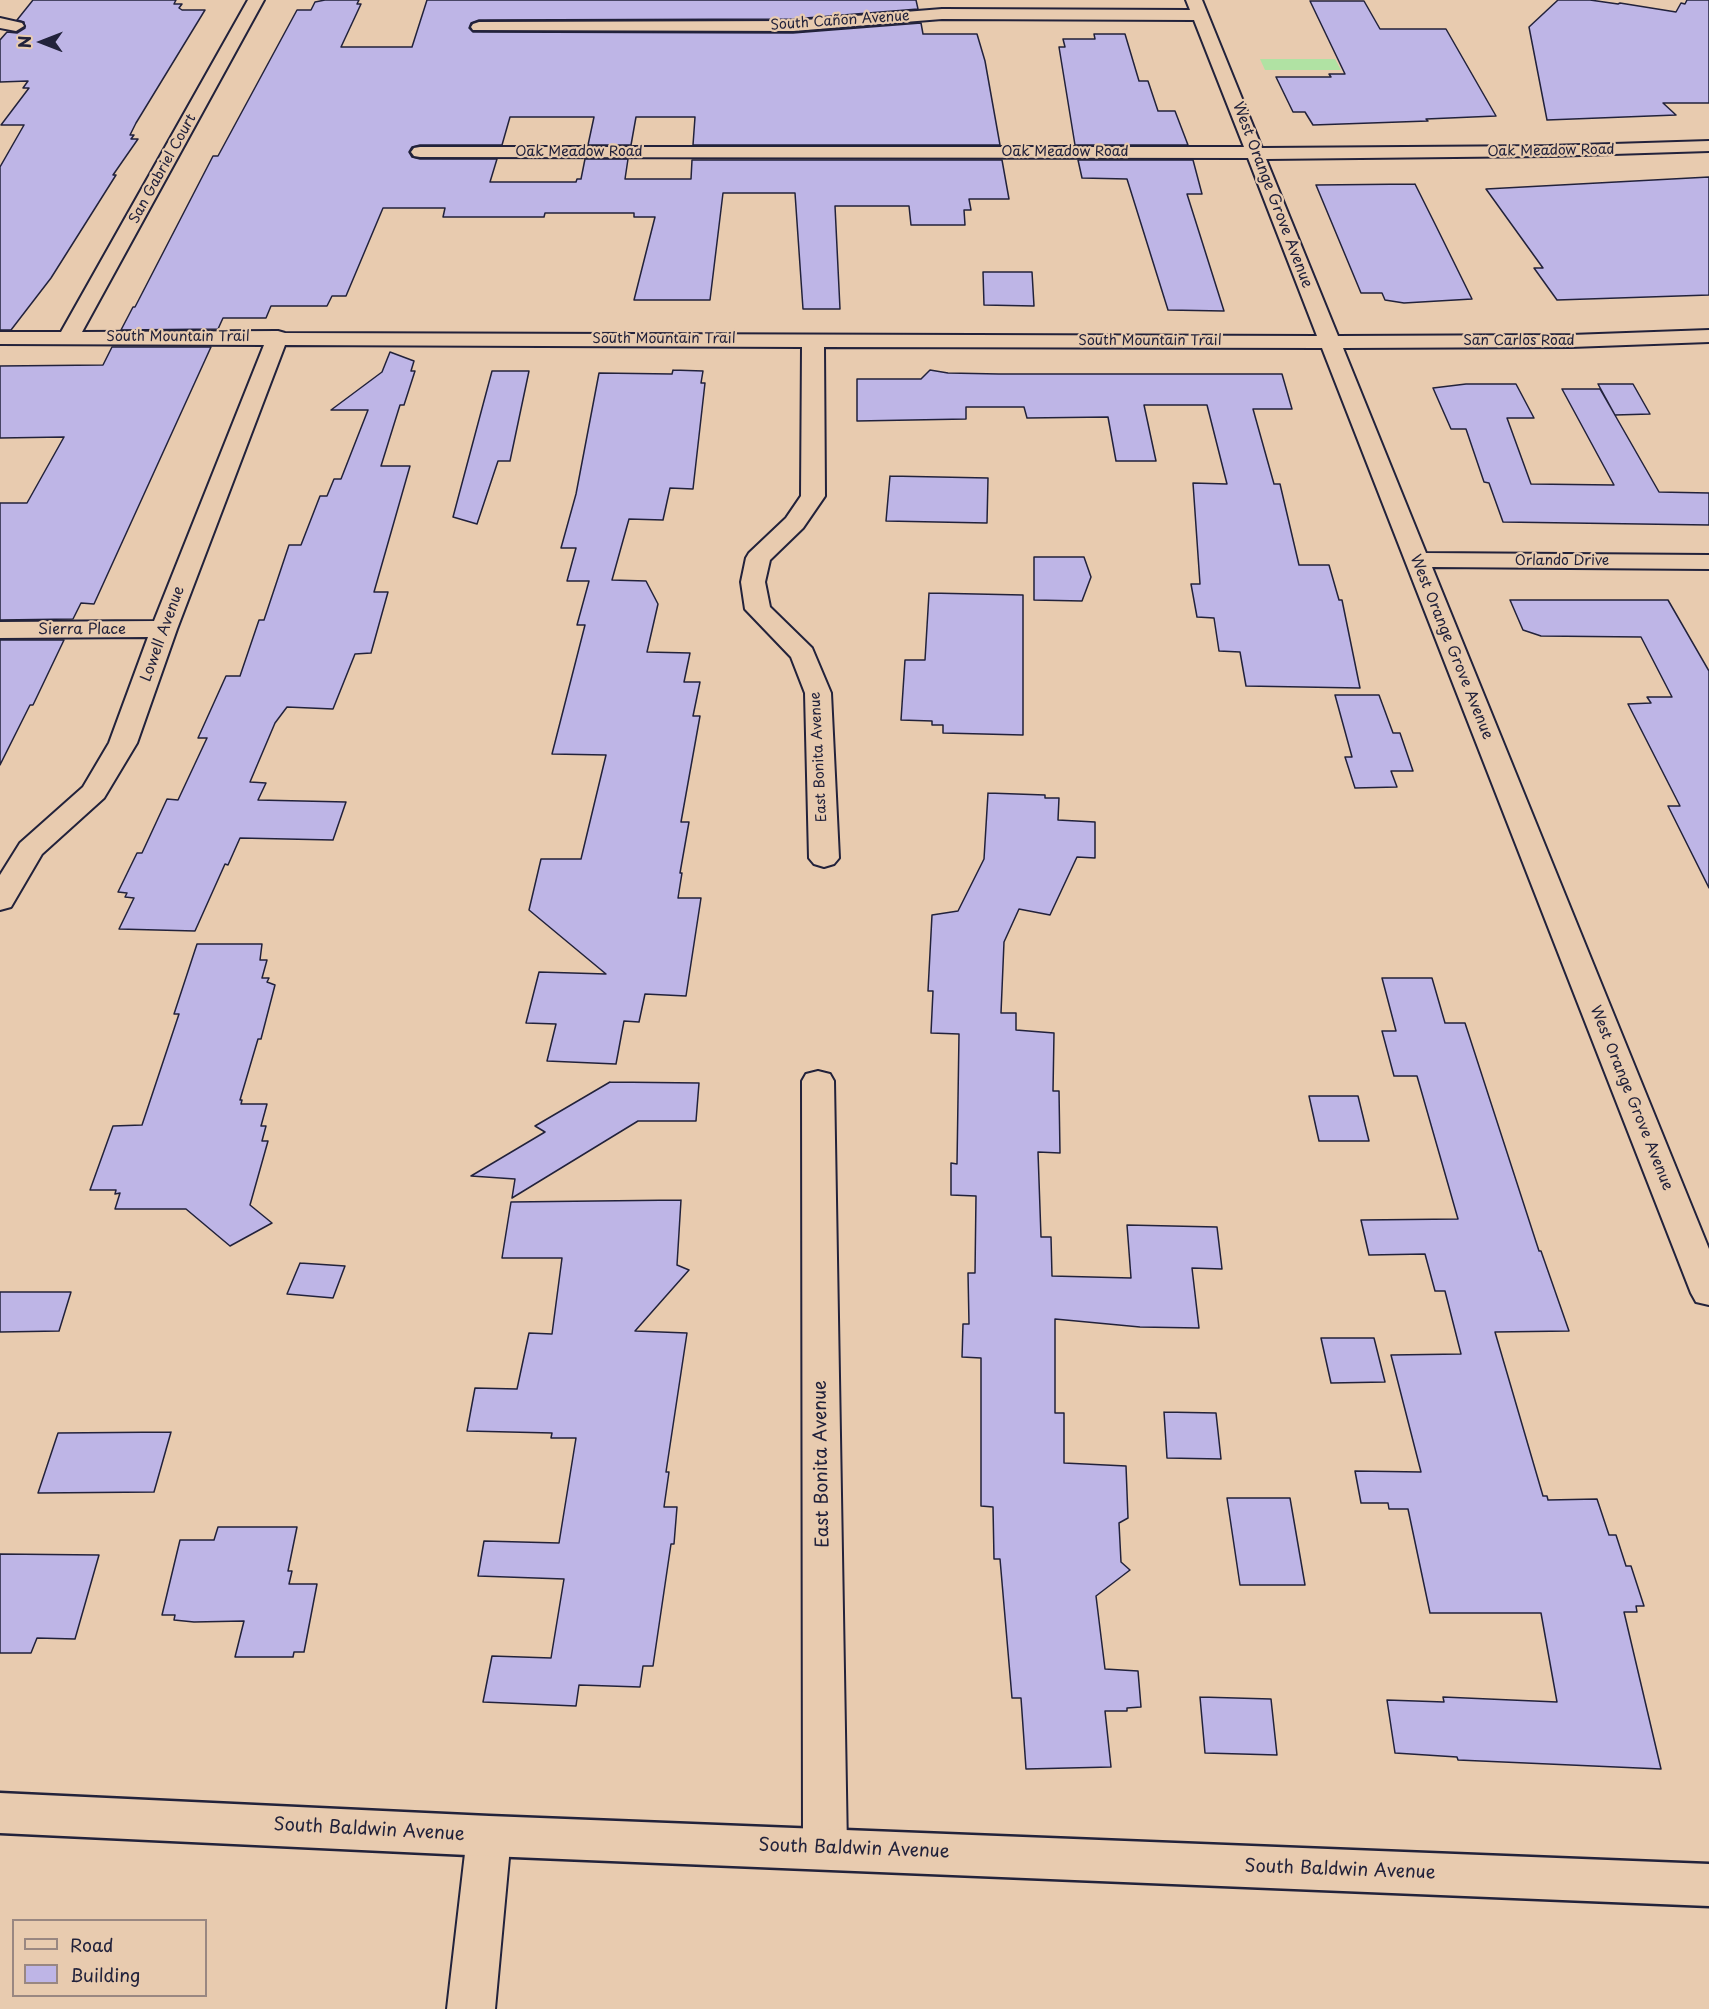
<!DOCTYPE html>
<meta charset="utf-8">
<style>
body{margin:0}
#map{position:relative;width:1709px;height:2009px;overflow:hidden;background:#e8cbaf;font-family:"Playpen Sans",sans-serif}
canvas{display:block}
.legend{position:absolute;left:12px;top:1919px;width:195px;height:78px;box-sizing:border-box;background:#e8cbaf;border:2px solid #998781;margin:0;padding:8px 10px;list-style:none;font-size:18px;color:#22223b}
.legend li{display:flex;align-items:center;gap:12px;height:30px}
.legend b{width:30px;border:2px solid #998781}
.north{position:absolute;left:12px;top:12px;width:60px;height:60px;-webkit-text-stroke:4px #e8cbaf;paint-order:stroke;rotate:270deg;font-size:16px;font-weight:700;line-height:24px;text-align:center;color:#22223b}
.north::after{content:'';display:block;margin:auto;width:21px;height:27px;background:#22223b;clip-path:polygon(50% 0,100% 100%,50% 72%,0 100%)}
</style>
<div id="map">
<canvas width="1709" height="2009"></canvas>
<ul class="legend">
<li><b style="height:8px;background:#e8cbaf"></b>Road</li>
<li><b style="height:16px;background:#beb5e6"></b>Building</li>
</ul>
<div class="north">N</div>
</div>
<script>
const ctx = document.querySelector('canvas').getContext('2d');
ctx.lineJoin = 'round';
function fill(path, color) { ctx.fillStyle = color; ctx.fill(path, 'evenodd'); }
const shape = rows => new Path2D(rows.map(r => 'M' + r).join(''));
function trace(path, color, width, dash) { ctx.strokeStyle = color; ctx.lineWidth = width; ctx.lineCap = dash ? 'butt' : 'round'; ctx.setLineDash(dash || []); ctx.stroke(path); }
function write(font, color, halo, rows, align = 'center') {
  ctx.font = font + ' "Playpen Sans",sans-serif'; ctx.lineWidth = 4.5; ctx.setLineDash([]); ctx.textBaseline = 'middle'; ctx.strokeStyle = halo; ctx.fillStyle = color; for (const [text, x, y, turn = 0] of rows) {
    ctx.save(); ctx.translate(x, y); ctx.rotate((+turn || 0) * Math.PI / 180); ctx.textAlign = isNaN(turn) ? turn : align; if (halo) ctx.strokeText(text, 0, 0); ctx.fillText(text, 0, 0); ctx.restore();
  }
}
fill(shape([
 [1260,59,1335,59,1341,70,1265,70]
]), '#b0e2a3');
const building = shape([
 [33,0,176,0,174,4,182,4,179,8,182,10,205,10,136,123,130,135,134,135,131,139,138,139,113,175,116,175,51,278,11,330,0,330,0,167,24,125,1,125,29,88,23,88,28,81,0,82,0,40,7,32,17,33,25,28,24,22,17,20,33,0],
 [325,0,359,0,357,4,361,4,341,47,412,47,427,0,916,0,918,9,793,19,479,20,471,23,469,28,473,32,793,33,921,23,923,34,977,34,985,61,1000,145,693,145,695,117,636,117,631,145,588,145,594,117,510,117,502,145,420,145,412,147,409,152,412,157,420,159,497,159,490,182,576,182,577,179,581,179,585,159,628,159,625,179,691,179,692,160,1002,160,1009,199,969,199,971,210,964,210,965,225,911,225,909,206,835,206,840,309,803,309,795,193,723,193,710,300,634,300,655,217,634,217,634,213,545,213,544,217,443,217,445,208,383,208,346,296,332,296,327,306,271,306,266,318,223,318,218,329,121,330,133,307,135,307,213,156,218,156,297,10,311,10,315,2,325,0],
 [1558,0,1590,0,1618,4,1620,3,1676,12,1681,3,1685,4,1687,0,1709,0,1709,103,1663,103,1676,115,1547,120,1529,27,1558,0],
 [1310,1,1364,1,1380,29,1446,29,1496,116,1426,119,1428,121,1313,125,1305,112,1293,112,1276,77,1331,77,1329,74,1345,74,1310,1],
 [1094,34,1125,34,1139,81,1148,81,1158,111,1175,111,1188,145,1075,145,1059,47,1065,47,1063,39,1095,39,1094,34],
 [1078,160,1193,160,1202,194,1187,194,1224,311,1168,310,1127,179,1082,178,1078,160],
 [1709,177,1709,295,1557,300,1534,268,1543,268,1486,189,1709,177],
 [1415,184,1436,226,1472,299,1404,303,1385,300,1382,293,1361,293,1316,185,1415,184],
 [983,272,1032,272,1034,306,984,305,983,272],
 [112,347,211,347,94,604,81,603,73,619,0,620,0,503,27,503,64,437,0,438,0,366,103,365,112,347],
 [390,352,414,361,411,371,415,371,404,405,400,405,381,466,410,466,374,592,388,592,371,653,355,654,333,709,287,707,275,723,250,782,266,783,258,800,346,802,333,840,240,838,228,865,225,864,195,931,119,929,134,898,125,897,127,893,118,892,137,853,142,853,167,799,178,800,207,738,198,738,226,676,240,676,259,620,264,620,289,545,301,545,320,496,327,496,334,479,341,479,368,410,331,410,382,372,390,352],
 [673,370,703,371,701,383,705,383,693,489,670,488,663,520,629,519,612,580,646,581,658,604,647,652,690,653,684,682,700,682,693,716,700,716,681,822,689,822,680,873,682,873,678,898,701,898,686,996,645,994,639,1022,624,1021,616,1064,547,1061,556,1024,526,1023,539,972,606,974,529,910,541,859,581,859,606,755,552,754,585,625,577,625,589,581,567,581,576,548,561,548,576,494,599,373,672,374,673,370],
 [930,370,948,373,999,374,1282,374,1292,409,1253,409,1274,484,1280,484,1299,565,1329,565,1339,600,1342,600,1360,688,1246,686,1240,652,1219,651,1214,618,1197,617,1191,584,1200,584,1193,483,1227,484,1207,405,1144,405,1156,461,1116,461,1108,417,1027,418,1024,407,966,407,966,419,857,421,857,379,921,379,930,370],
 [492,371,529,371,510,461,498,461,477,524,453,517,492,371],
 [1466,384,1516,384,1534,418,1507,418,1531,484,1614,485,1562,389,1600,389,1659,492,1709,493,1709,525,1503,522,1489,483,1484,482,1466,429,1451,429,1433,388,1466,384],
 [1598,384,1633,384,1650,414,1615,415,1598,384],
 [890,476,988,478,987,523,886,521,890,476],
 [1034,557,1084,557,1091,577,1082,601,1034,600,1034,557],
 [929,593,1023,595,1023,735,943,733,943,725,932,725,932,721,901,720,905,660,925,660,929,593],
 [1510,600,1668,600,1709,671,1709,888,1668,806,1680,806,1628,704,1651,703,1647,697,1672,697,1641,637,1541,636,1523,630,1510,600],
 [0,640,64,640,33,705,30,705,0,765,0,640],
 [1335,695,1379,695,1393,733,1400,733,1413,771,1391,771,1397,787,1355,788,1345,757,1352,757,1335,695],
 [988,793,1045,795,1045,798,1059,798,1058,820,1095,822,1095,858,1077,857,1050,915,1019,909,1004,942,1001,1013,1016,1013,1016,1030,1054,1033,1053,1091,1059,1091,1060,1153,1038,1152,1041,1237,1051,1237,1052,1276,1131,1278,1127,1225,1217,1227,1222,1269,1192,1268,1199,1328,1140,1327,1055,1319,1055,1413,1064,1413,1064,1463,1126,1466,1128,1518,1119,1523,1121,1562,1130,1570,1096,1596,1105,1669,1138,1671,1141,1707,1127,1708,1127,1711,1105,1711,1111,1767,1026,1769,1021,1698,1012,1698,1000,1559,994,1559,993,1507,981,1506,981,1358,962,1357,963,1324,969,1324,968,1273,975,1273,976,1196,951,1195,951,1163,957,1164,959,1034,931,1033,933,991,928,991,932,915,958,911,984,859,988,793],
 [197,944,262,944,260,960,267,960,262,978,269,978,267,982,275,985,261,1039,258,1039,240,1100,242,1100,241,1104,267,1104,261,1126,266,1126,262,1141,268,1141,250,1205,272,1223,230,1246,186,1209,115,1209,120,1193,115,1194,116,1190,90,1190,113,1126,142,1125,179,1014,174,1014,197,944],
 [1382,978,1432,978,1445,1023,1465,1023,1539,1251,1541,1251,1569,1331,1495,1332,1543,1496,1547,1496,1548,1500,1597,1499,1609,1535,1616,1535,1626,1566,1631,1566,1644,1606,1636,1606,1637,1612,1624,1612,1661,1769,1458,1760,1457,1757,1395,1753,1387,1700,1444,1702,1443,1697,1557,1702,1541,1613,1430,1613,1408,1509,1389,1509,1388,1503,1361,1503,1355,1471,1421,1472,1391,1355,1461,1354,1445,1291,1435,1291,1425,1254,1369,1255,1361,1220,1458,1219,1417,1076,1394,1076,1382,1031,1396,1031,1382,978],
 [610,1082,699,1083,696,1121,638,1121,512,1198,515,1179,471,1176,545,1132,535,1126,610,1082],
 [1309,1096,1358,1096,1369,1141,1319,1141,1309,1096],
 [681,1200,677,1265,689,1270,635,1331,687,1333,666,1472,669,1472,664,1507,677,1507,674,1544,671,1544,653,1666,643,1666,640,1687,579,1685,576,1706,483,1702,492,1656,551,1658,564,1579,478,1576,484,1541,559,1543,576,1438,551,1438,552,1433,467,1431,475,1388,517,1389,529,1333,552,1334,562,1258,502,1258,511,1202,681,1200],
 [300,1263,345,1266,333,1298,287,1294,300,1263],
 [0,1292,71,1292,59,1331,0,1332,0,1292],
 [1321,1338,1374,1338,1385,1382,1331,1383,1321,1338],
 [1164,1412,1216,1413,1221,1459,1167,1458,1164,1412],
 [171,1432,154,1492,38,1493,58,1433,171,1432],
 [1227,1498,1290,1498,1305,1585,1240,1585,1227,1498],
 [218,1527,297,1527,288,1571,292,1571,289,1584,317,1584,304,1652,294,1652,293,1657,235,1657,244,1621,194,1622,174,1620,175,1615,162,1615,180,1540,214,1540,218,1527],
 [0,1554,99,1555,75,1639,37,1638,31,1653,0,1653,0,1554],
 [1200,1697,1271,1699,1277,1755,1205,1753,1200,1697]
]);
fill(building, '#beb5e6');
trace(building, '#22223b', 1.5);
const street = shape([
 [248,0,264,0,82,332,278,331,285,333,1317,336,1248,158,420,157,414,156,411,152,414,148,420,147,1244,147,1194,20,942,19,793,31,473,30,471,27,473,24,479,22,793,21,942,9,1190,10,1186,0,1202,0,1262,148,1549,146,1709,141,1709,151,1549,156,1266,159,1338,336,1571,335,1709,330,1709,342,1571,347,1343,348,1426,553,1709,555,1709,569,1432,567,1709,1249,1709,1305,1696,1302,1691,1293,1322,348,824,347,825,496,803,528,770,560,765,582,770,607,812,648,831,693,839,858,834,864,824,867,814,864,809,858,805,693,791,657,745,609,741,582,746,558,749,553,786,518,801,496,802,347,285,345,177,629,137,743,104,798,42,854,11,907,0,910,0,875,20,843,83,787,109,743,148,637,0,638,0,622,154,621,264,345,0,344,0,332,61,332,248,0],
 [0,18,22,23,24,26,16,31,0,28,0,18],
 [818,1071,830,1074,834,1081,847,1848,841,1862,825,1867,809,1862,803,1848,802,1081,806,1074,818,1071],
 [489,1817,505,1823,511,1836,495,2009,447,2009,467,1836,473,1823,489,1817]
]);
const secondary = shape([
 [0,1793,489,1816,1709,1864,1709,1906,489,1856,0,1833,0,1793]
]);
trace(street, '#22223b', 4);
trace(secondary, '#22223b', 5);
fill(street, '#e8cbaf');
fill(secondary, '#e8cbaf');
write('14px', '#22223b', '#e8cbaf', [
 ["South Cañon Avenue",840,21,-4],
 ["Oak Meadow Road",1551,151,-1],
 ["Oak Meadow Road",579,152],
 ["Oak Meadow Road",1065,152],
 ["San Gabriel Court",163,169,-61],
 ["South Mountain Trail",178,337],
 ["South Mountain Trail",664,339],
 ["South Mountain Trail",1150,341],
 ["San Carlos Road",1519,341],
 ["Orlando Drive",1562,561],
 ["East Bonita Avenue",819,757,-93]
]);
write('15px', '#22223b', '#e8cbaf', [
 ["West Orange Grove Avenue",1272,195,69],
 ["Sierra Place",82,630],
 ["Lowell Avenue",163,634,-70],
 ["West Orange Grove Avenue",1451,647,68],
 ["West Orange Grove Avenue",1631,1098,68]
]);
write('18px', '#22223b', '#e8cbaf', [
 ["East Bonita Avenue",822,1464,-91],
 ["South Baldwin Avenue",369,1830,3],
 ["South Baldwin Avenue",854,1849,2],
 ["South Baldwin Avenue",1340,1870,2]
]);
</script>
